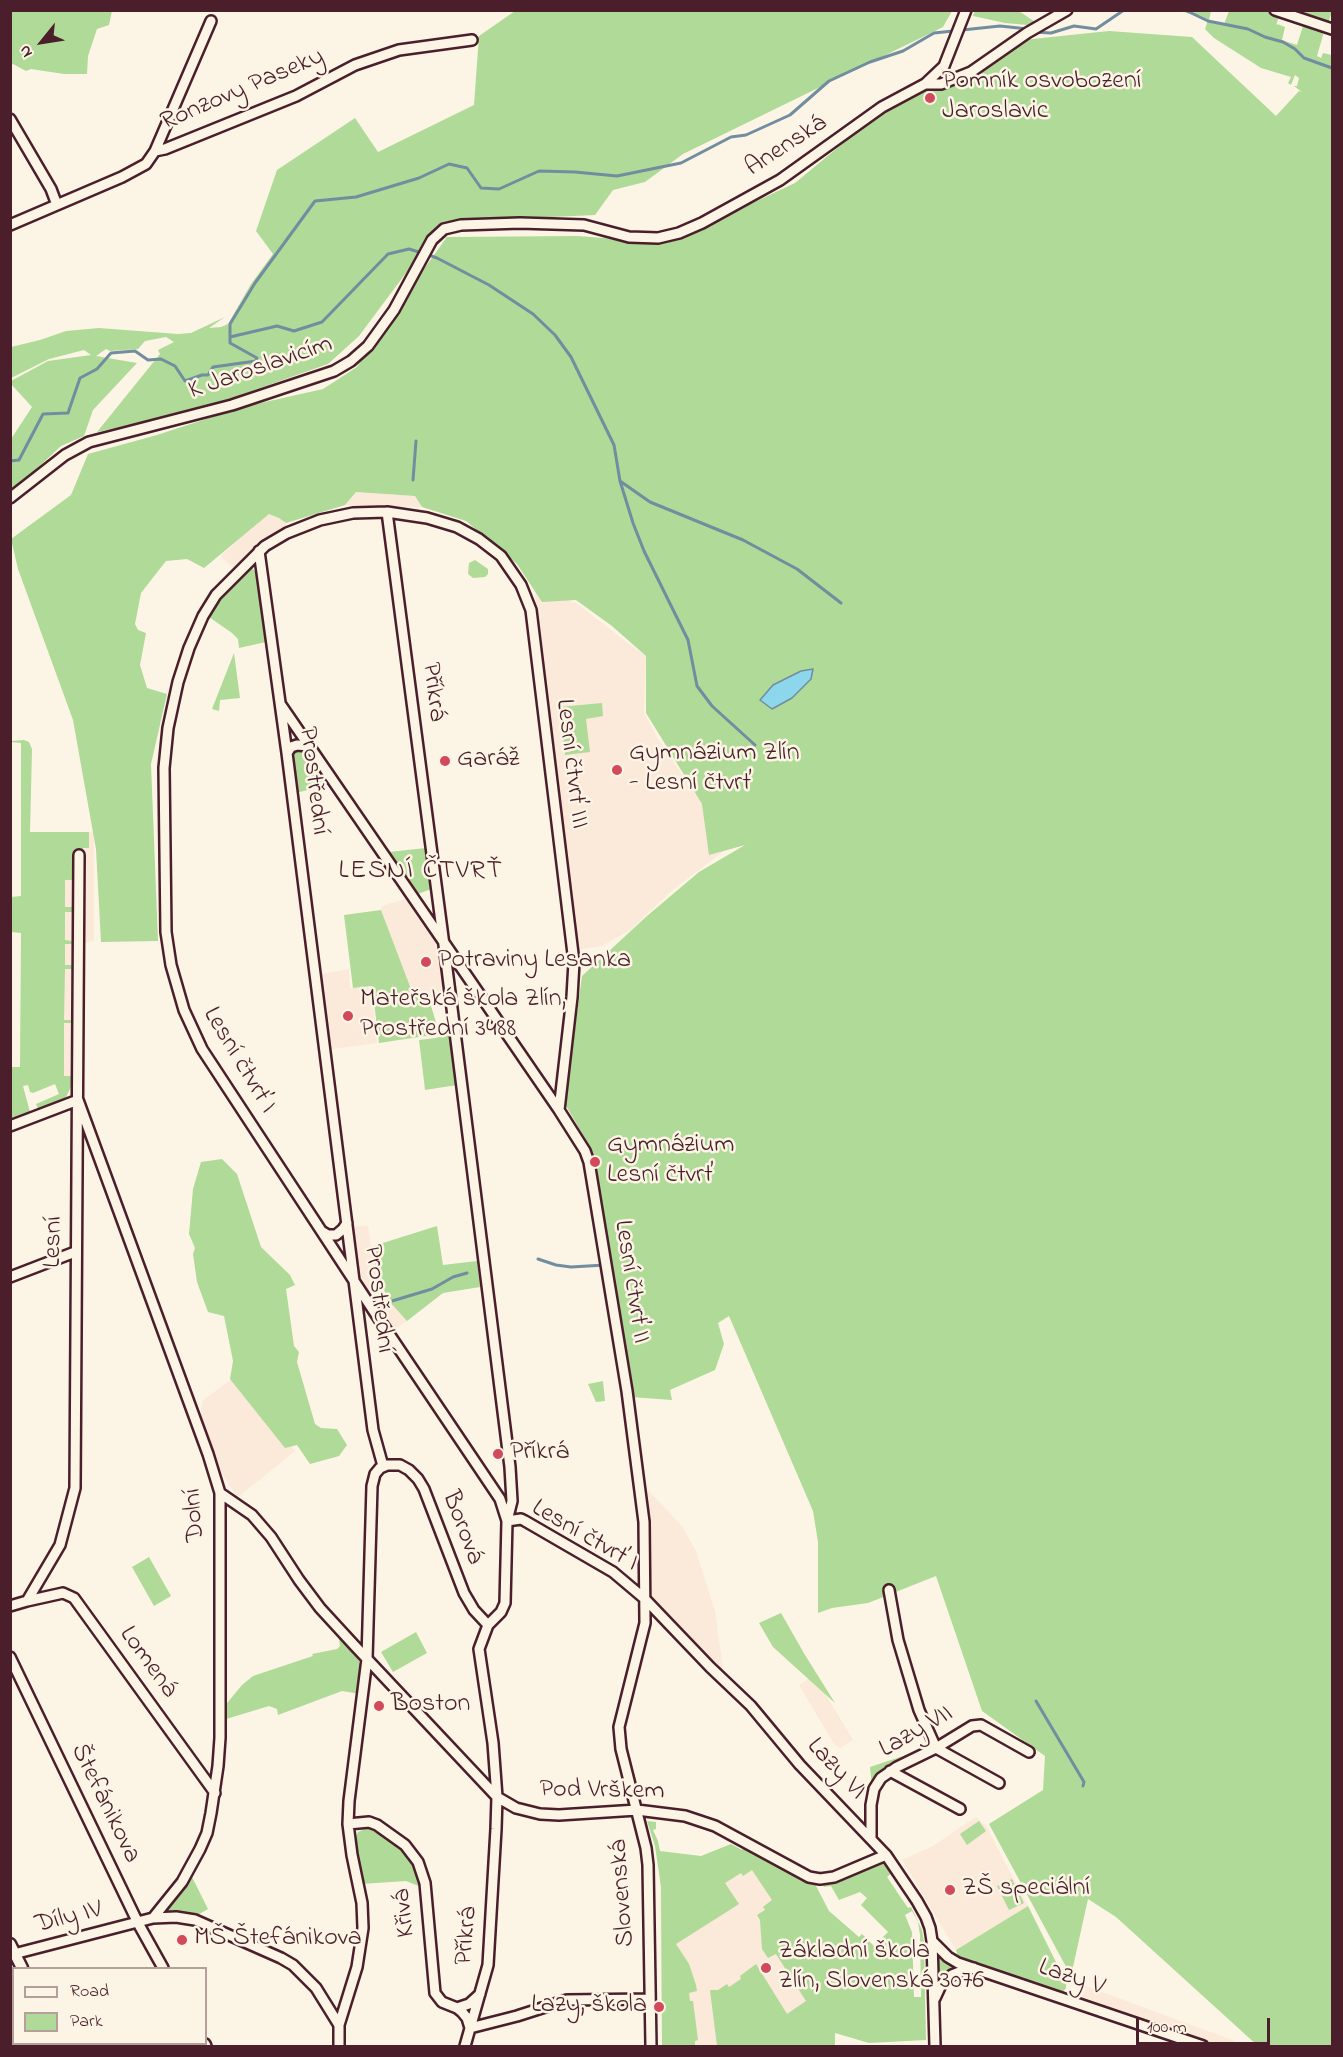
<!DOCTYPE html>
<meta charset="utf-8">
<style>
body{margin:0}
#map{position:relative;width:1343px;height:2057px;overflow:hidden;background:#fcf5e5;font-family:"Indie Flower",sans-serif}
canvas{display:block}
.frame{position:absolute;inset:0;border:12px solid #4a1f2b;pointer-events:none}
.legend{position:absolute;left:12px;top:1967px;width:195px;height:78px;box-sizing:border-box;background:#fcf5e5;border:2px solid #b59f9b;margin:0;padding:8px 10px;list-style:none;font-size:18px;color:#4a1f2b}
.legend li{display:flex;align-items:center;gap:12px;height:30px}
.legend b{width:30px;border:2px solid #b59f9b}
.north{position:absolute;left:12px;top:12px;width:60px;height:60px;-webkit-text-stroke:4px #fcf5e5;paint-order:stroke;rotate:240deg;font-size:16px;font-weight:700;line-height:24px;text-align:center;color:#4a1f2b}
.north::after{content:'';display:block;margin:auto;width:21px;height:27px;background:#4a1f2b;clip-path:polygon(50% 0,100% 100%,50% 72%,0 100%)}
.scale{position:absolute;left:1136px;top:2018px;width:134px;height:27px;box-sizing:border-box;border:3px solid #4a1f2b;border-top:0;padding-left:8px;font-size:18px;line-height:21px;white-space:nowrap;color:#4a1f2b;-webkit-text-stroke:4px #fcf5e5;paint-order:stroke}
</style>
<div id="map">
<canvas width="1343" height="2057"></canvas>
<div class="frame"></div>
<ul class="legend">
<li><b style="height:8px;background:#fcf5e5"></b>Road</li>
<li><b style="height:16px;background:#afda97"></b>Park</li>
</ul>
<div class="north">N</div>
<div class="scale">100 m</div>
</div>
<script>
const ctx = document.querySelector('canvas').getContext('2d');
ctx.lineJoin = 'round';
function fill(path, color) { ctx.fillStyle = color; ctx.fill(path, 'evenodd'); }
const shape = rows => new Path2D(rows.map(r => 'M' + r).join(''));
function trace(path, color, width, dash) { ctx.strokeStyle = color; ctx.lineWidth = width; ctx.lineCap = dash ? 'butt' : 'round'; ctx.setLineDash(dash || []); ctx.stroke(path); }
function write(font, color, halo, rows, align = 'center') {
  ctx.font = font + ' "Indie Flower",sans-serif'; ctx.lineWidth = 5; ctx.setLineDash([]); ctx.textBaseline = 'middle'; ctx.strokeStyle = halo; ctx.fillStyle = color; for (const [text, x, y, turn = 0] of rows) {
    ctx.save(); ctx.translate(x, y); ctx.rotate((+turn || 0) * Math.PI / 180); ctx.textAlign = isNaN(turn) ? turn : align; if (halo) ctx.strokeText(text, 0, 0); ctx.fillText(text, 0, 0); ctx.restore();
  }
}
fill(shape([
 [356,492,415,496,422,507,345,505],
 [275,505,287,526,250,559,233,568,221,556],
 [553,592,573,603,575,602,646,657,644,713,657,737,702,804,748,833,675,888,630,930,602,946,576,950,533,610,537,610,535,594],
 [94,832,94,940,83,944,81,1080,72,1081,57,1078,55,833],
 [408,898,436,943,445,980,440,992,423,999,414,997,381,910,382,906],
 [349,969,350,988,371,988,377,1043,326,1050,316,975],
 [368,1226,373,1261,389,1301,407,1321,395,1329,392,1329,369,1295,358,1267,351,1227],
 [233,1378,295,1451,237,1498,222,1473,200,1421,202,1401],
 [648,1490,682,1526,696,1551,715,1611,723,1670,650,1595],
 [814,1675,853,1740,840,1748,834,1744,799,1685],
 [976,1817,986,1826,1028,1906,956,1950,902,1860,933,1846],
 [769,1859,869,2043,835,2032,722,2046,662,2046,660,1873],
 [1080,1984,1235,2041,1232,2046,1217,2046,1076,1997]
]), '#fbe9d9');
fill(shape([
 [11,10,112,10,112,11,109,25,97,29,88,56,87,74,64,74,31,69,26,71,11,63],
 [1291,10,1332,11,1328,24],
 [515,11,952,11,943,27,683,154,645,182,613,190,595,215,444,222,359,336,328,364,192,412,97,432,160,354,158,350,174,342,166,337,145,341,138,349,110,351,106,349,96,356,137,363,93,410,84,436,61,446,11,493,11,439,32,407,11,384,11,381,48,361,91,355,84,350,49,359,11,378,11,347,40,340,66,331,99,328,178,334,191,333,225,317,209,328,221,327,228,324,251,284,273,254,256,231,277,170,355,118,378,152,474,105,479,36],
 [975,11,1019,11,1035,22,1028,25,1005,23,973,16],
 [1181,11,1211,11,1209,20,1224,24,1229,11,1271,11,1325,28,1317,56,1321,58,1323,53,1332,55,1332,2046,1258,2046,1116,1917,1088,1899,1071,1976,989,1824,1043,1790,1045,1756,982,1711,936,1576,868,1603,832,1608,818,1613,818,1542,813,1511,729,1316,718,1323,724,1344,715,1370,670,1390,672,1400,631,1397,594,1154,565,1104,582,976,647,916,699,872,745,845,709,855,702,804,646,713,646,656,612,626,576,600,542,602,517,564,466,521,422,507,415,496,356,492,345,505,286,523,279,518,269,514,204,568,187,559,166,561,141,593,135,624,138,630,146,633,140,665,147,688,167,694,151,764,158,941,101,942,96,849,73,720,18,569,11,539,71,495,88,454,157,435,243,407,323,389,357,367,384,324,447,237,578,236,667,243,795,183,888,106,1023,40,1109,31,1192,37,1276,116,1299,91,1302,92,1294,86,1297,86,1299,78,1295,75,1291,85,1288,83,1291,77,1261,68,1214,38,1205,29,1208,20],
 [1280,18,1303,26,1297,45,1282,40,1285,27,1277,24,1276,26,1278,19],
 [475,560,488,569,488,574,485,577,473,578,468,574,469,563],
 [252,567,257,575,266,642,239,648,238,639,232,633,209,617,227,589,246,569],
 [234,653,240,698,220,700,219,711,212,709],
 [602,703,603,716,586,719,590,752,565,755,560,707],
 [24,740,29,742,32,749,30,832,89,832,89,848,83,848,83,859,73,863,73,880,65,880,65,907,72,907,72,912,65,912,65,940,72,941,72,944,65,944,65,965,72,965,72,969,65,969,64,1020,72,1020,72,1023,64,1023,64,1076,72,1076,71,1087,66,1097,61,1102,39,1111,36,1104,59,1094,55,1084,33,1093,30,1092,28,1085,23,1086,30,1112,11,1120,11,1067,20,1067,21,933,11,932,11,897,21,896,21,743,11,742,11,741],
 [302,749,307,751,330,784,296,793,291,756,295,750],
 [426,848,431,889,418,894,389,852],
 [381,910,414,997,423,996,431,1006,439,1032,432,1035,379,1043,372,986,353,988,344,915],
 [448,1033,451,1038,457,1085,425,1090,419,1040,436,1038],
 [222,1159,237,1174,261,1247,290,1275,295,1285,286,1289,294,1346,299,1352,297,1362,315,1424,321,1428,337,1429,347,1445,339,1456,310,1464,297,1445,285,1448,230,1379,233,1361,224,1316,208,1312,197,1282,193,1254,195,1248,189,1234,193,1189,201,1162],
 [437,1226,443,1265,477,1261,480,1287,443,1293,407,1321,389,1301,381,1283,370,1247],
 [603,1381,605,1401,596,1402,588,1384],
 [149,1557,171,1596,154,1606,132,1567],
 [781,1613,805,1655,835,1703,773,1647,759,1623],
 [338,1632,354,1649,358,1657,362,1677,360,1694,342,1691,278,1715,277,1709,269,1706,223,1720,223,1708,242,1685,253,1676,313,1656,312,1654,337,1649,340,1646],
 [416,1632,427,1653,393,1672,381,1652],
 [931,1744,929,1748,872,1786,870,1767,903,1756],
 [647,1821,656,1822,656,1829,653,1830,658,1841,660,1851,701,1856,731,1844,742,1850,744,1845,814,1882,829,1911,859,1937,862,1934,874,1946,888,1932,861,1905,867,1898,860,1892,839,1900,831,1886,824,1887,822,1883,833,1882,879,1863,887,1863,893,1872,887,1877,908,1908,911,1907,922,1930,924,1942,926,2040,869,2043,835,2033,835,2046,717,2046,710,1990,718,1990,727,1984,729,1987,741,1979,740,1976,756,1964,787,2014,806,2001,776,1954,768,1958,762,1949,760,1920,757,1915,765,1910,763,1907,772,1900,752,1870,743,1876,741,1873,725,1883,739,1904,676,1944,689,1964,696,1985,697,1991,689,1993,690,2001,693,2001,698,2040,695,2041,695,2046,662,2046,661,1887,655,1846],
 [912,1911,918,1922,920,1935,921,1997,914,1997,912,1932,905,1915],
 [979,1821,986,1831,967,1845,960,1834],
 [367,1828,389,1839,407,1854,419,1874,421,1887,406,1881,361,1884,355,1839,358,1832],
 [190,1873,208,1909,194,1917,168,1914,166,1907],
 [1012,1879,1024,1903,1009,1910,997,1886],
 [1028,1906,1066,1982,1066,1988,1063,1992,958,1956,956,1950],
 [939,1954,957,1967,945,1975,939,1981,937,1955],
 [11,1982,14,1986,14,2044,43,2044,45,2046,11,2046]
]), '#afda97');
const water = shape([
 [813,669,811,679,792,698,772,709,760,700,773,685,801,671,813,669]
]);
fill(water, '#8dd7ed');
trace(water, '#728d9f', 1.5);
trace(shape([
 [1185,10,1208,21,1248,29,1265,37,1283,42,1295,49,1304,58,1332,68],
 [1034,32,1051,33,1074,26,1096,29,1124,10],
 [426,254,437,258,489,285,533,314,555,335,571,357,614,445,620,481,633,523,644,551,688,640,697,686,712,706,755,745],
 [230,337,277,326,294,331,322,322,388,254,409,249,422,253],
 [10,461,19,460,43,414,68,413,80,378,97,369,111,353,135,351,148,360,161,359,175,366,185,381,202,375,208,375,213,367,256,361,257,358,230,343,230,324,255,283,315,201,356,197,419,178,449,164,467,168,481,188,499,189,539,171,575,172,617,176,681,163,731,137,746,135,790,115,829,81,870,62,903,51,934,33,1000,26,1028,29],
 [413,480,416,441],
 [620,481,650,502,743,540,797,569,841,603],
 [538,1259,556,1265,571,1267,605,1265],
 [392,1301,432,1289,453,1277,467,1273],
 [1036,1701,1084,1782,1083,1786]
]), '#728d9f', 3);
const minor = shape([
 [1275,10,1332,29],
 [925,84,941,84,971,72,1027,33,1067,10],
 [10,119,51,189,57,205],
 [155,151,165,149,296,96,355,65,399,50,472,40],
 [10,225,122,177,146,164,155,151,211,21],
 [10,498,65,455,89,442,232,405,334,371,351,361,368,346,394,310,432,240,444,229,461,225,520,223,584,225,629,237,658,238,679,233,702,223,780,180,882,107,925,84,944,66,966,10],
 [387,512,444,945,510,1467,512,1501,507,1521,505,1603,501,1612,488,1625,479,1649,493,1743,497,1797,496,1829,488,1965,465,2046],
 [259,551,287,753,373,1430,383,1466],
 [281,705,559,1110,585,1151,589,1162,627,1391,644,1522,645,1623,619,1727,621,1749,646,1848,648,1865,651,2046],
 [287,753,291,747,297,745,308,746],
 [10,1126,78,1100],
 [323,1232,328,1235,336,1235,343,1229,347,1223],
 [10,1277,75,1252],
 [220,1493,252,1515,271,1537,299,1580,320,1608,354,1645,497,1797,516,1808,540,1814,559,1815,637,1810,685,1816,715,1826,809,1877,820,1879,834,1877,886,1855],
 [507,1521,500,1499,381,1322,202,1049,184,1010,171,965,166,932,164,768,168,728,178,682,189,648,203,616,216,595,265,546,287,533,320,520,353,513,387,512,427,518,457,527,479,539,501,556,521,585,531,610,574,962,572,997,559,1110],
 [507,1521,521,1519,525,1521,613,1572,645,1599,710,1667,751,1706,800,1765,886,1855,917,1901,926,1917,930,1928,932,1941,935,2046],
 [889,1590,898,1640,919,1710,936,1748,999,1783],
 [27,1601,63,1593,74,1598,215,1793],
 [10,1606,27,1601,60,1545,75,1488,79,855],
 [10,1657,138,1923,163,1968],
 [890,1771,960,1809],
 [348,1824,369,1822,377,1825,405,1845,418,1862,425,1883,435,1993,442,2002,457,2008,462,2012,467,2018,470,2028],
 [871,1838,871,1805,874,1789,881,1778,897,1767,936,1748,972,1726,981,1725,1029,1752],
 [153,1918,176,1917,195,1920,281,1958,293,1965,316,1988,339,2025],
 [932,1941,948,1957,958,1963,1203,2046],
 [10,1955,153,1918,182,1882,200,1849,207,1833,211,1813,218,1766,220,1738,220,1493,208,1454,78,1100],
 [935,1998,941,1985,952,1975,962,1971,974,1968],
 [457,2008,469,2004,480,1994],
 [470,2028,517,2016,567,2000,650,1999],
 [205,2044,206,2046],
 [339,2046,339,2025,357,1967,363,1928,362,1903,352,1855,348,1824,349,1801,367,1659,372,1486,375,1474,380,1468,387,1465,400,1465,409,1470,418,1479,424,1489,464,1593,474,1610,488,1625]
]);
const major = shape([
 [10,1944,22,1968],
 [59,2044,60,2046]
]);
trace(minor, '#4a1f2b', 14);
trace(major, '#4a1f2b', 15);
trace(minor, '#fcf5e5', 9);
trace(major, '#fcf5e5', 10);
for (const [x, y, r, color] of [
 [930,98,6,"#d1495b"],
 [445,761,6,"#d1495b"],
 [617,770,6,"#d1495b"],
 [426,962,6,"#d1495b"],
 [348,1016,6,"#d1495b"],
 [595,1162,6,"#d1495b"],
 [498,1454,6,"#d1495b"],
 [379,1706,6,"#d1495b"],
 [950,1890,6,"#d1495b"],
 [182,1940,6,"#d1495b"],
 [766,1968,6,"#d1495b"],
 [659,2007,6,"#d1495b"]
]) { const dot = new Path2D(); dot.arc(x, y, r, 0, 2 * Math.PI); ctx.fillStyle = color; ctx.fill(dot); trace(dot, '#fcf5e5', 2); }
write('26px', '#4a1f2b', '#fcf5e5', [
 ["Pomník osvobození",942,83],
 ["Jaroslavic",942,113],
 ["Gymnázium Zlín",629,755],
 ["- Lesní čtvrť",629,785],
 ["Garáž",457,761],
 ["Potraviny Lesanka",438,962],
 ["Mateřská škola Zlín,",360,1001],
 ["Prostřední 3488",360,1031],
 ["Gymnázium",607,1147],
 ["Lesní čtvrť",607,1177],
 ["Příkrá",510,1454],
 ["Boston",391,1706],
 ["ZŠ speciální",962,1890],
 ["MŠ Štefánikova",194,1940],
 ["Základní škola",778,1953],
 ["Zlín, Slovenská 3076",778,1983],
 ["Lazy, škola",647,2007,"right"]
], 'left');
write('26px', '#4a1f2b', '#fcf5e5', [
 ["Ronzovy Paseky",243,91,-23],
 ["Anenská",787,147,-33],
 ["K Jaroslavicím",261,369,-19],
 ["Příkrá",432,692,83],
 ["Lesní čtvrť III",570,764,83],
 ["Prostřední",312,781,83],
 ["Lesní čtvrť I",238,1061,59],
 ["Lesní",55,1242,-89],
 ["Lesní čtvrť II",630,1282,81],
 ["Prostřední",377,1299,83],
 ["Dolní",196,1515,-94],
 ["Borová",461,1528,69],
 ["Lesní čtvrť I",584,1537,30],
 ["Lomená",147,1663,54],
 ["Lazy VII",917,1733,-30],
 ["Lazy VI",835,1770,47],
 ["Pod Vrškem",602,1792,1],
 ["Štefánikova",104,1804,64],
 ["Slovenská",624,1893,-94],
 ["Křivá",406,1913,-96],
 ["Díly IV",69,1919,-14],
 ["Příkrá",468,1936,-85],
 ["Lazy V",1071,1979,19]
]);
ctx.letterSpacing = '1.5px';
write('27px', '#4a1f2b', '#fcf5e5', [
 ["LESNÍ ČTVRŤ",421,873]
]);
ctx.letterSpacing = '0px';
</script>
